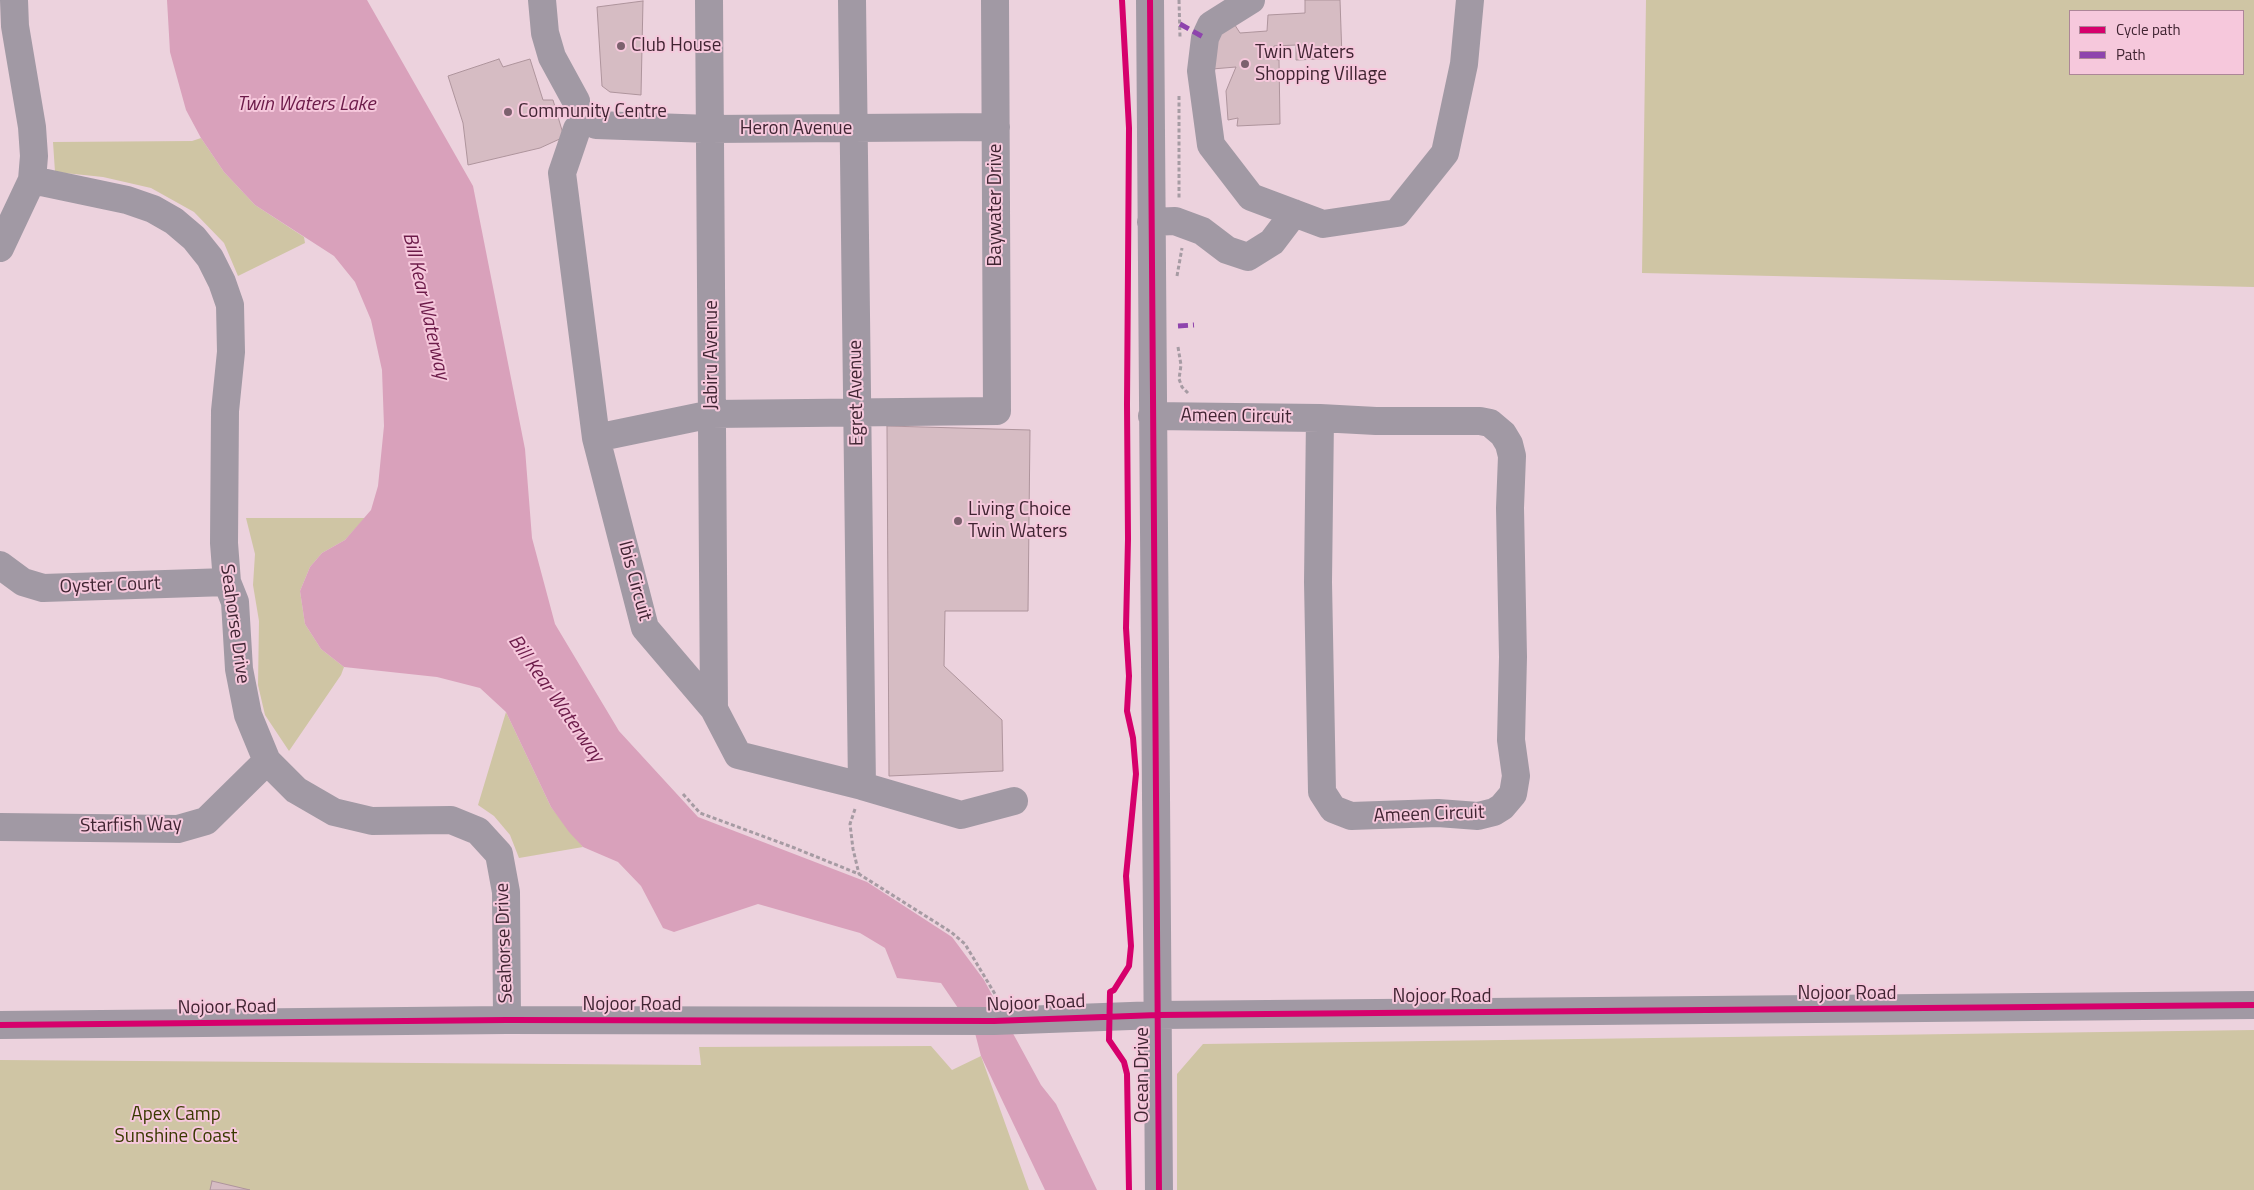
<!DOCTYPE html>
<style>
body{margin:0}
#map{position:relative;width:2254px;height:1190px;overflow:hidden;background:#ecd2dd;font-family:"Titillium Web",sans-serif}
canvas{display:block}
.legend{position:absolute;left:2069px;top:10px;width:175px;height:65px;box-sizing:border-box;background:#f6c8dc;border:1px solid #ad8698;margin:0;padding:6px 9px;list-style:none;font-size:15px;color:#402432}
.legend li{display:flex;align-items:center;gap:10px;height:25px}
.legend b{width:25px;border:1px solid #ad8698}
</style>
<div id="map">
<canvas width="2254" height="1190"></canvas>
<ul class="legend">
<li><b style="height:6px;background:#d6006c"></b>Cycle path</li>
<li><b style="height:6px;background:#8e44ad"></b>Path</li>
</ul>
</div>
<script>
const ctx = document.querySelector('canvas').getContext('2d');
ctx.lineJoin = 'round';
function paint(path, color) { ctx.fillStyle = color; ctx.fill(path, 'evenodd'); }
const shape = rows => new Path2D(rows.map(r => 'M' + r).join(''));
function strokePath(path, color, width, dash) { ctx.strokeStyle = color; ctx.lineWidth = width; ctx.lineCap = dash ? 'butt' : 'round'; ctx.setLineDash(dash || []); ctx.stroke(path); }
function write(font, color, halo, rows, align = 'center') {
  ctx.font = font + ' "Titillium Web",sans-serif'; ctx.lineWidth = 4; ctx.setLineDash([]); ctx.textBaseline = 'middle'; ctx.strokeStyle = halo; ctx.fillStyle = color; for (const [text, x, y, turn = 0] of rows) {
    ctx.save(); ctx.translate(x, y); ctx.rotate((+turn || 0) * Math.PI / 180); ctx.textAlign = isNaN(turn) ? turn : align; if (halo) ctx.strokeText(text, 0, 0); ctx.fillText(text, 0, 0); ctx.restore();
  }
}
paint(shape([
 [1646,0,2254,0,2254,287,1642,273],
 [2070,11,2243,11,2243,74,2070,74],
 [201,138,224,172,255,205,304,237,305,243,238,276,224,243,194,212,151,188,103,177,55,172,53,142,192,141],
 [246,518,365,518,345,540,322,553,310,567,300,591,305,624,321,649,344,667,341,675,289,751,265,715,258,685,259,621,253,585,255,554],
 [506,712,551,807,583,847,519,858,510,835,494,816,478,805],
 [2254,1030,2254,1190,1177,1190,1177,1074,1203,1044],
 [931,1046,952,1070,981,1056,1029,1190,0,1190,0,1060,701,1065,699,1047]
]), '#cfc5a4');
paint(shape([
 [167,0,367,0,473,186,525,449,532,538,555,624,619,731,698,817,867,882,952,937,984,980,1041,1085,1056,1104,1097,1190,1045,1190,981,1056,975,1033,941,983,897,978,885,948,860,933,758,904,674,932,663,928,641,886,618,862,583,847,569,832,551,807,506,712,480,688,437,677,344,667,321,649,305,624,300,591,310,567,322,553,345,540,371,510,378,486,384,426,382,370,371,320,355,282,334,256,255,205,224,172,201,138,186,110,170,52]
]), '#d9a1bb');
const building = shape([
 [1305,0,1340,0,1342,58,1296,60,1296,45,1274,46,1273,59,1279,60,1280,124,1237,126,1238,118,1228,120,1226,91,1236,67,1212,69,1211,43,1231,19,1240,33,1267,31,1268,15,1305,13,1305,0],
 [643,1,641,95,610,92,602,86,597,7,643,1],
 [499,59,503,67,530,59,543,100,553,100,564,137,540,148,468,165,463,123,448,76,499,59],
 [887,426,1030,430,1028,611,945,611,944,666,1002,720,1003,771,889,776,887,426],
 [212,1181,250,1190,210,1190,212,1181]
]);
paint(building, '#d6bcc3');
strokePath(building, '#ae949c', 1);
strokePath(shape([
 [1179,0,1180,37],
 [1179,96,1179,199],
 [1177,276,1182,248],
 [1178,347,1181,365,1179,379,1182,387,1188,393],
 [683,794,700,813,792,847,859,874,951,932,965,944,995,994],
 [855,809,850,824,853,849,859,874]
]), '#a69ba3', 3, [4, 2.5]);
strokePath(shape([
 [542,0,545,33,552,57,576,101],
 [709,0,714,709],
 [852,0,862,786],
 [1150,0,1159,1190],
 [1251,0,1211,25,1205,38,1201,71,1211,145,1251,197,1323,224,1397,213,1445,153,1464,64,1470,0],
 [596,125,710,129,996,127],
 [577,129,562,173,596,438,645,628,714,709,738,755,862,786,961,815,1014,801],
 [32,180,127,200,153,209,174,221,194,238,210,258,222,282,230,305,231,352,225,411,224,543,227,582,235,602,239,669,248,715,267,761,296,790,334,812,372,821,451,820,478,831,499,854,506,892,507,1020],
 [1151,222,1175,221,1202,231,1227,250,1248,257,1272,242,1294,213],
 [0,248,32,180,34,156,32,127,15,26,14,0],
 [1152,416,1320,418,1376,421,1480,421,1490,423,1503,434,1509,444,1512,456,1510,508,1513,657,1511,740,1516,776,1513,794,1502,807,1494,812,1478,816,1438,813,1351,816,1333,809,1322,792,1318,582,1320,418],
 [596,438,712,414,997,411,995,0],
 [0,565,23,582,43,588,227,582],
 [0,827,178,829,206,821,267,761],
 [0,1025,507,1020,994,1021,1158,1015,2254,1005]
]), '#a199a4', 28);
strokePath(shape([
 [1180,24,1205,38],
 [1178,326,1194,325]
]), '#8e44ad', 5, [10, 5]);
strokePath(shape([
 [1122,0,1129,128,1127,404,1128,539,1126,628,1129,676,1127,711,1133,738,1136,774,1126,876,1131,946,1129,966,1114,990,1110,992,1109,1040,1124,1062,1127,1074,1129,1190],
 [1150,0,1159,1190],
 [0,1025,507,1020,994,1021,1158,1015,2254,1005]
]), '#d6006c', 6);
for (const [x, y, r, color] of [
 [621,46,5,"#7c616e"],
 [1245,64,5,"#7c616e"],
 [508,112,5,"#7c616e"],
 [958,521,5,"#7c616e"]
]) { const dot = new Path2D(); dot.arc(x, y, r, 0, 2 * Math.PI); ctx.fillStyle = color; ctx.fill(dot); strokePath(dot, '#f6c8dc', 2); }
write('19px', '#402432', '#f6c8dc', [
 ["Club House",631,46],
 ["Twin Waters",1255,53],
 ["Shopping Village",1255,75],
 ["Community Centre",518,112],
 ["Living Choice",968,510],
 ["Twin Waters",968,532]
], 'left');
write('19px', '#402432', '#f6c8dc', [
 ["Heron Avenue",796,129],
 ["Baywater Drive",996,205,-90],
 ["Jabiru Avenue",712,355,-90],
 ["Egret Avenue",857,393,-91],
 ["Ameen Circuit",1236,417,1],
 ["Ibis Circuit",634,581,75],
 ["Oyster Court",110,586,-2],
 ["Seahorse Drive",234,624,82],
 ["Ameen Circuit",1429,815,-2],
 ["Starfish Way",131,826,-1],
 ["Seahorse Drive",505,943,-92],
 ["Nojoor Road",1847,994],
 ["Nojoor Road",1442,997],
 ["Nojoor Road",1036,1004,-2],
 ["Nojoor Road",632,1005],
 ["Nojoor Road",227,1008,-1],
 ["Ocean Drive",1143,1075,-90]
]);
write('19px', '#393900', '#f6c8dc', [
 ["Apex Camp",176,1115],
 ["Sunshine Coast",176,1137]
]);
write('italic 20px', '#6c1b49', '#f6c8dc', [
 ["Twin Waters Lake",306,105],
 ["Bill Kear Waterway",425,306,77],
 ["Bill Kear Waterway",555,699,55]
]);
</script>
